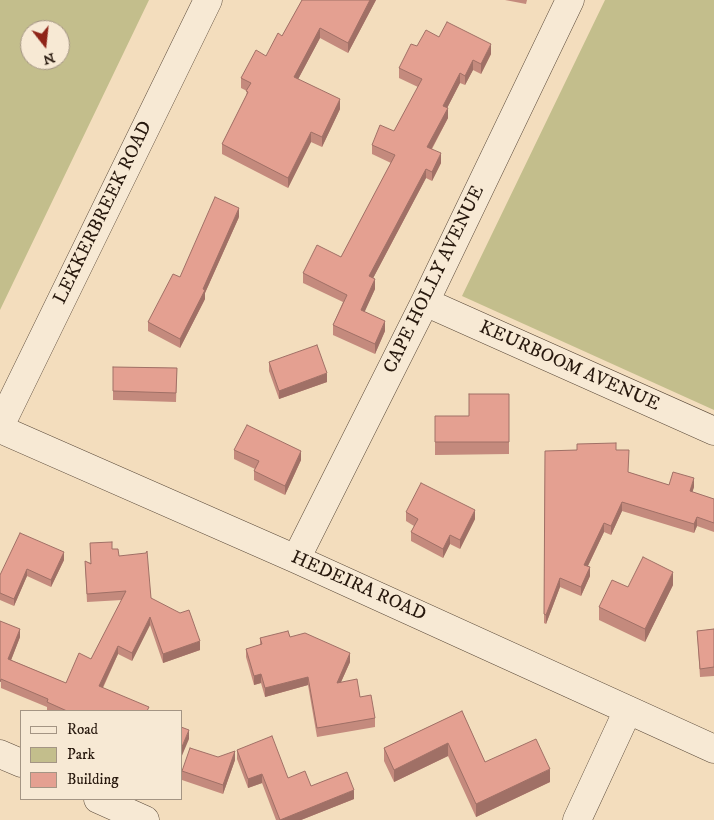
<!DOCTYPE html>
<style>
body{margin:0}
#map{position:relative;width:714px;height:820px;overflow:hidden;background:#f3ddbd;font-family:"IM FELL DW Pica",serif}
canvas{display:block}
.legend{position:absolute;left:20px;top:710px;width:162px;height:90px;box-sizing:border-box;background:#f7e9d4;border:1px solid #a49584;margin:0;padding:6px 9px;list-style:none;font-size:15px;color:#27180d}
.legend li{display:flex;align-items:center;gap:10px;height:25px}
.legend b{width:25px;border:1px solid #a49584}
.north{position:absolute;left:20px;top:20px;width:50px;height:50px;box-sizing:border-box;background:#f7e9d4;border:1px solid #a49584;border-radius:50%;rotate:164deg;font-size:14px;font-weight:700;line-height:20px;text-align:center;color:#27180d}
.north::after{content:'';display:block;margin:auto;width:18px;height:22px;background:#8f2418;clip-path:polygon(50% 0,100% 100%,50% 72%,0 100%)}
</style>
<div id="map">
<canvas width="714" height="820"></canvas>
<ul class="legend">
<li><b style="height:6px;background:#f7e9d4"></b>Road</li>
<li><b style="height:14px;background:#c3be8c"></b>Park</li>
<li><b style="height:14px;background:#e4a091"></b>Building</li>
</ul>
<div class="north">N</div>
</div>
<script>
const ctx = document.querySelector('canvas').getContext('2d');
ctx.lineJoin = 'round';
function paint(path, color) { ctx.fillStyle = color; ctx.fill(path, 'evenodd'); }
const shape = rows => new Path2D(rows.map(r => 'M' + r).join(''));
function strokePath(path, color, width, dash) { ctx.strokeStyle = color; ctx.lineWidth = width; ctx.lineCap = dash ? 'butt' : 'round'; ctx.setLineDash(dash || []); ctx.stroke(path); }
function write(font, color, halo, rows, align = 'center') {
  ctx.font = font + ' "IM FELL DW Pica",serif'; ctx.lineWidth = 4; ctx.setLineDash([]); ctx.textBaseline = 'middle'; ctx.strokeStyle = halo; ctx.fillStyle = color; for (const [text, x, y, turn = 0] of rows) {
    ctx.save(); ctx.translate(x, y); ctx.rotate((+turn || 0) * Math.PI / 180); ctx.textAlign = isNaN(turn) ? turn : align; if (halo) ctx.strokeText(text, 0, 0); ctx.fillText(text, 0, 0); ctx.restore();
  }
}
paint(shape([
 [0,0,149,0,0,310],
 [30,30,60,30,60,60,30,60],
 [605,0,714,0,714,410,462,296]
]), '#c3be8c');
const minor = shape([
 [425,302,714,431],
 [0,426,208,0],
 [0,429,296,559,714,749],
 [296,559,425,302,570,0],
 [0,754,21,763],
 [98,799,145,820],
 [577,820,628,710]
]);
strokePath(minor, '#5a4939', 29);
strokePath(minor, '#f7e9d4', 28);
paint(shape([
 [302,0,376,0,348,53,320,38,298,79,340,109,322,147,311,142,288,188,222,154,222,144,246,96,247,91,241,88,241,78,266,56,282,36],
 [505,0,527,0,526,4],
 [439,37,491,54,481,74,473,70,465,85,460,83,447,108,448,118,432,149,441,163,432,181,426,178,373,278,375,289,364,312,385,331,375,354,333,335,333,325,343,302,303,283,303,273,341,257,391,163,372,154,372,145,394,131,418,87,399,78,399,68,417,46],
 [239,217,205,293,205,299,180,348,148,331,148,322,180,277],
 [269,362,327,382,279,399,269,371],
 [113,367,177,368,176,402,113,400],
 [509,394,509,454,435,455,435,416,469,416],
 [234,450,301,460,285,495,254,480,254,471,255,469,234,459],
 [616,450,628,472,669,485,694,487,692,492,714,499,714,532,697,526,694,533,622,511,611,535,604,532,588,566,590,576,581,596,560,587,546,624,544,623,545,451],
 [406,512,475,519,460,549,450,544,443,558,411,541,411,532,414,526,406,521],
 [90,543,112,549,119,556,151,598,200,650,163,663,150,625,132,661,118,654,103,688,149,711,47,711,47,707,1,688,0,621,20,637,11,660,66,683,91,659,122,600,87,602,85,561,91,563],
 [64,560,51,587,27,576,14,606,0,600,0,575],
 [673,585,645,642,599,620,599,607,628,587],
 [714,629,714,676,700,677,697,631],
 [290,637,350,662,341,682,360,697,375,718,375,727,317,737,308,685,265,697,261,683,254,685,246,657,246,649,260,645,260,638],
 [462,711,485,762,550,782,476,817,448,756,394,782,384,761,384,748],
 [237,750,288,778,311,786,354,799,301,820,276,820,262,783,248,788,237,759],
 [218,757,235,760,223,794,182,780,182,771]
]), '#c48a7d');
paint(shape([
 [370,0,376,0,348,53,348,43],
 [320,28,320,38,294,87,294,77],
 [491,44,491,54,481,74,481,64],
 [473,60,473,70,465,85,465,76],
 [460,73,460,83,443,116,443,106],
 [340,99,340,109,322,147,322,137],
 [448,108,448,118,427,157,427,147],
 [311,132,311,142,288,188,288,178],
 [441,153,441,163,432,181,432,172],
 [426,169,426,178,369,286,369,276],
 [239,208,239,217,205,293,205,299,180,348,180,339],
 [375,279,375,289,361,320,361,310],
 [385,321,385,331,375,354,375,344],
 [327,373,327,382,279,399,279,391],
 [301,451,301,460,285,495,285,486],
 [694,478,694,487,690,500,690,491],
 [622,502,622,511,611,535,611,526],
 [475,510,475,519,460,549,460,540],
 [697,517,697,526,694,533,694,524],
 [604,523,604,532,584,574,584,565],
 [450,535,450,544,443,558,443,549],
 [64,552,64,560,51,587,51,580],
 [590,567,590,576,581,596,581,587],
 [27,569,27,576,14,606,14,599],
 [673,572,673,585,645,642,645,629],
 [560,578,560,587,546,624,546,615],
 [150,617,150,625,132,661,132,653],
 [20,629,20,637,8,668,8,659],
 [200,641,200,650,163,663,163,654],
 [118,646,118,654,99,695,99,686],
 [350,653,350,662,337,691,337,683],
 [261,674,261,683,254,685,254,676],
 [308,677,308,685,265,697,265,688],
 [189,730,189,739,181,758,181,749],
 [448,743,448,756,394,782,394,770],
 [235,751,235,760,223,794,223,785],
 [550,769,550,782,476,817,476,804],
 [262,774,262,783,248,788,248,779],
 [354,790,354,799,301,820,280,820]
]), '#a07066');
const building = shape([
 [302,0,370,0,348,43,320,28,294,77,340,99,322,137,311,132,288,178,222,144,248,92,246,91,251,83,241,78,256,50,266,56,278,33,282,36,302,0],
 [447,22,491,44,481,64,473,60,465,76,460,73,443,106,448,108,427,147,441,153,432,172,426,169,369,276,375,279,361,310,385,321,375,344,333,325,347,295,303,273,317,245,341,257,395,155,372,145,380,125,394,131,422,79,399,68,411,44,417,46,426,30,439,37,447,22],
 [215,197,239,208,203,289,205,290,180,339,148,322,173,274,180,277,215,197],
 [317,345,327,373,279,391,269,362,317,345],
 [113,367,177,368,176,393,113,391,113,367],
 [469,394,509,394,509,442,435,442,435,416,469,416,469,394],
 [247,425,301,451,285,486,254,471,259,461,234,450,247,425],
 [616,443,616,450,629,450,628,472,669,485,673,472,694,478,690,491,714,499,714,523,697,517,694,524,622,502,611,526,604,523,584,565,590,567,581,587,560,578,546,615,544,614,545,451,577,450,577,444,616,443],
 [421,483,475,510,460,540,450,535,443,549,411,532,418,519,406,512,421,483],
 [20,533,64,552,51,580,27,569,14,599,0,593,0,575,20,533],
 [112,542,112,549,118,549,119,556,146,553,147,551,151,598,180,613,189,610,200,641,163,654,150,617,132,653,118,646,99,686,149,707,147,711,67,711,47,702,48,699,1,679,0,682,0,621,20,629,8,659,66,683,79,653,91,659,126,591,87,594,85,561,91,564,90,543,112,542],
 [643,557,673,572,645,629,599,607,612,580,628,587,643,557],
 [714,629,714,667,700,669,697,631,714,629],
 [288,631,290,637,305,633,350,653,337,683,357,679,360,697,371,695,375,718,317,728,308,677,265,688,261,674,254,676,246,649,262,644,260,638,288,631],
 [462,711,485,762,536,739,550,769,476,804,448,743,394,770,384,748,462,711],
 [181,727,189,730,181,749,181,727],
 [272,736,288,778,305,771,311,786,347,772,354,790,280,820,262,774,248,779,237,750,272,736],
 [190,748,218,757,235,751,223,785,182,771,190,748]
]);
paint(building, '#e4a091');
strokePath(building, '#a07066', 1);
write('19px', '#27180d', '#f7e9d4', [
 ["LEKKERBREEK ROAD",104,213,-64],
 ["CAPE HOLLY AVENUE",435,280,-64],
 ["KEURBOOM AVENUE",569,367,24],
 ["HEDEIRA ROAD",358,587,24]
]);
</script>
